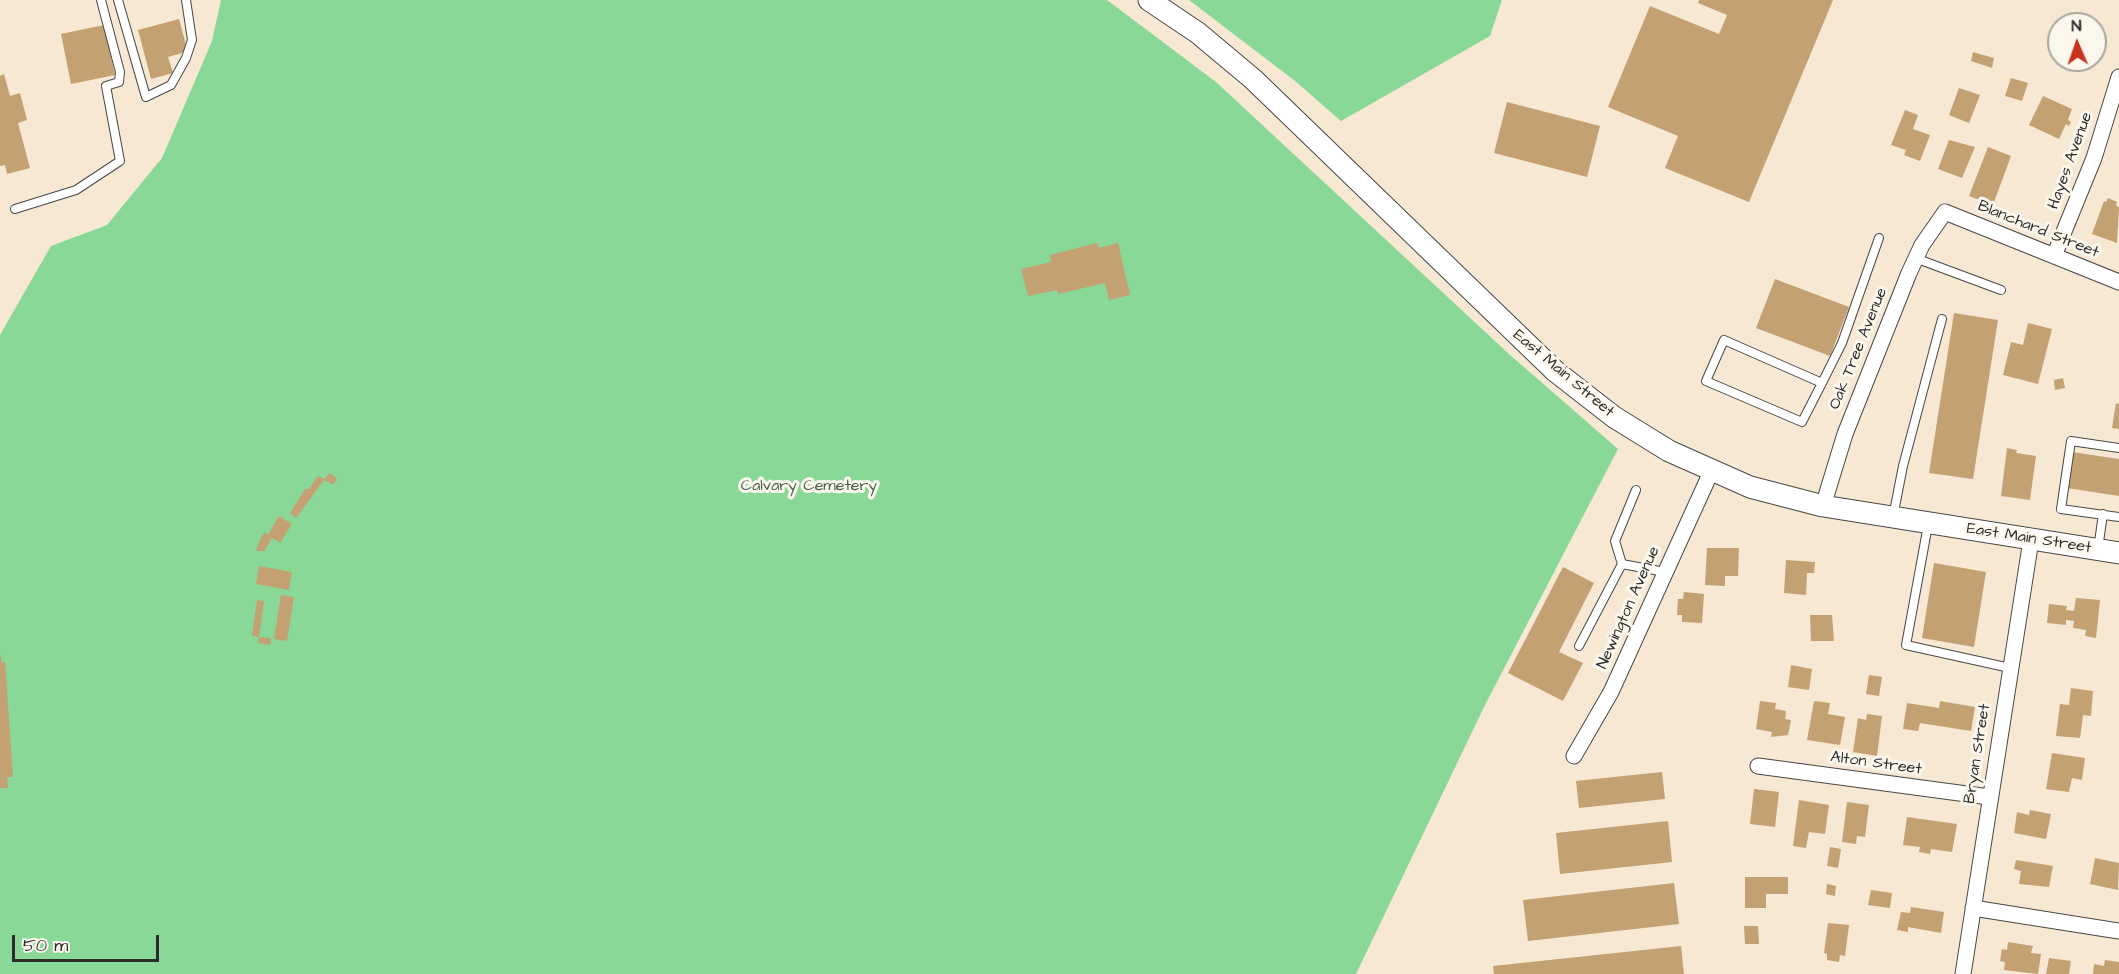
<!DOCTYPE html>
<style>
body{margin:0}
#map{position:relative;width:2119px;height:974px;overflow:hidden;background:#f6e8d2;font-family:"Architects Daughter",sans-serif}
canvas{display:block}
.north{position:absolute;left:2047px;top:12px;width:60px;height:60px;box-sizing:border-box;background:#fbf7ec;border:2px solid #a8a59f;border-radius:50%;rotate:358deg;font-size:16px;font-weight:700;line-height:24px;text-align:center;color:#2b2b2b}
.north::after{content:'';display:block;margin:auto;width:21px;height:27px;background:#c8321e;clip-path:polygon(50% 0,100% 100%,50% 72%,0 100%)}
.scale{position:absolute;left:12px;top:935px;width:147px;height:27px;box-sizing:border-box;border:3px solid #2b2b2b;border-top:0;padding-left:8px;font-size:18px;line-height:21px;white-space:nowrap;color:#2b2b2b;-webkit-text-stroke:4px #fbf7ec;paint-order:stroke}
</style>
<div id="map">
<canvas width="2119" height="974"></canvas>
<div class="north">N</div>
<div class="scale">50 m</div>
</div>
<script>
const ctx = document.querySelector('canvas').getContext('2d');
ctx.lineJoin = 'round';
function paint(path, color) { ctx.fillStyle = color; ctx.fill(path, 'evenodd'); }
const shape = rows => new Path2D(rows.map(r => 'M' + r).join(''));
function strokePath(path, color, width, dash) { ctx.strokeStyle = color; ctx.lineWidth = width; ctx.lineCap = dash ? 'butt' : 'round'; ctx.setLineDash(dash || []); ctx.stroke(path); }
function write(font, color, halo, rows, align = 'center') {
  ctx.font = font + ' "Architects Daughter",sans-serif'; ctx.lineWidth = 6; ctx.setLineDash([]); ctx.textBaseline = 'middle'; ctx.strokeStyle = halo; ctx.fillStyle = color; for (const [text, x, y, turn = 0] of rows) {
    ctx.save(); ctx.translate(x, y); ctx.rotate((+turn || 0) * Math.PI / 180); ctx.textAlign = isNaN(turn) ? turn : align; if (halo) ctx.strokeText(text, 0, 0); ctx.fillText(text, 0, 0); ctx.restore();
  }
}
paint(shape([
 [221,0,1107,0,1216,82,1509,354,1618,449,1484,707,1356,974,0,974,0,335,51,246,107,225,162,158,212,41],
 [1189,0,1502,0,1490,36,1341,121,1295,81]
]), '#8ad897');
paint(shape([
 [1699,0,1833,0,1749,202,1665,168,1678,136,1608,107,1650,6,1719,34,1727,15,1698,3],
 [179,19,186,45,182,53,168,57,173,73,151,79,138,30],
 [104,25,115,75,71,84,61,34],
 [1973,52,1994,58,1992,68,1971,61],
 [2063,60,2088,60,2086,70,2062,64],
 [4,74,10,96,20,93,27,120,18,123,30,168,7,174,5,165,0,166,0,76],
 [2011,78,2028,83,2022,101,2005,96],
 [1959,88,1980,95,1969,123,1949,115],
 [2043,96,2072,109,2068,120,2071,122,2069,126,2066,124,2059,139,2029,125],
 [1507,102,1600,126,1587,177,1494,153],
 [1905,110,1918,115,1913,129,1930,135,1920,161,1904,155,1906,150,1891,145],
 [1949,140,1975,147,1962,178,1938,169],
 [1988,147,2011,156,1993,205,1969,196],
 [2108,198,2117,202,2116,206,2119,207,2117,243,2092,234,2104,201,2106,202],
 [1097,243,1099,248,1118,243,1130,295,1109,300,1105,283,1058,294,1057,290,1028,296,1021,269,1051,262,1050,255],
 [1775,279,1849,307,1830,356,1756,328],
 [1954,313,1998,320,1973,479,1929,473],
 [2028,323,2052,329,2038,384,2003,375,2011,342,2023,345],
 [2063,378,2065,388,2055,390,2054,380],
 [2116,403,2119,404,2119,429,2112,428],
 [2007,448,2017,450,2016,453,2036,456,2030,500,2001,496],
 [2072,452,2119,459,2119,496,2067,488],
 [330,473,337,479,333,485,324,480,296,518,290,513,305,489,309,489,318,476,324,479],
 [279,516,292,524,280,543,272,538,264,551,256,551,260,539,265,532,268,535],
 [1707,548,1739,548,1738,576,1725,576,1725,586,1705,585],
 [1786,560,1815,562,1814,573,1807,573,1806,595,1784,593],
 [1934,563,1986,572,1974,647,1922,638],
 [259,566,292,572,289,590,256,584],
 [1563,567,1594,583,1559,652,1583,663,1563,701,1508,673],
 [1684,592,1704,594,1702,623,1682,622,1682,615,1677,615,1678,599,1683,599],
 [281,595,294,597,287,641,274,639],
 [2076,598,2100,600,2096,638,2085,636,2086,630,2073,628,2074,621,2066,620,2066,625,2047,623,2049,604,2067,606,2066,610,2074,611],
 [257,600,264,601,259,637,271,638,270,645,258,643,259,637,252,636],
 [1810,615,1832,615,1834,641,1811,641],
 [0,653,2,662,5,662,13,777,7,777,8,788,0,788],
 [1791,665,1812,669,1809,690,1788,687],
 [1869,675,1882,677,1879,696,1866,694],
 [2071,688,2093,691,2091,716,2083,715,2080,738,2056,736,2060,704,2069,705],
 [1760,701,1776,703,1775,709,1786,711,1785,719,1791,720,1788,735,1771,737,1772,732,1756,729],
 [1814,701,1830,703,1828,714,1845,717,1840,745,1807,740],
 [1940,701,1975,707,1971,731,1920,723,1918,731,1903,729,1907,703,1939,708],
 [1867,714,1882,716,1877,756,1853,752,1858,718,1866,720],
 [2052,753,2085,758,2082,780,2072,778,2069,792,2046,789],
 [1662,772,1665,799,1579,808,1576,781],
 [1754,789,1779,792,1775,827,1750,824],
 [1799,800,1829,805,1825,834,1809,832,1806,848,1793,846],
 [1847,802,1869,805,1865,837,1857,836,1856,844,1842,842],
 [2030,810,2051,814,2046,839,2014,833,2017,812,2029,815],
 [1907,817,1957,824,1952,852,1931,849,1930,854,1919,852,1920,847,1903,845],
 [1668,821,1672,862,1560,874,1556,833],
 [1830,847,1841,849,1838,868,1827,866],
 [2095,858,2119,863,2118,890,2090,884],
 [2016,860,2053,866,2049,887,2019,884,2021,871,2014,869],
 [1745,877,1788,877,1788,894,1766,894,1766,908,1745,908],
 [1674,883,1679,924,1528,941,1523,900],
 [1827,884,1836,886,1835,896,1826,894],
 [1871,890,1892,893,1890,908,1868,905],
 [1911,907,1944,912,1941,933,1908,927,1908,932,1897,930,1901,912,1910,913],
 [1828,923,1849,925,1845,956,1840,955,1839,962,1827,960,1827,954,1824,953],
 [1744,926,1758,926,1759,944,1745,944],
 [2008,942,2033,946,2031,953,2041,954,2038,974,2004,970,2005,962,2000,961,2002,949,2007,950],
 [1681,946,1684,974,1494,974,1493,966],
 [2049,958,2071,961,2069,974,2046,974],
 [2105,960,2119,962,2119,974,2093,974,2094,964,2104,966]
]), '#c3a173');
const lane = shape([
 [118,0,146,97,171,85,186,58,192,40,186,0],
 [15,209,76,190,120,161,106,86,119,82,120,72,101,0],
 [1915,258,2001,290],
 [1822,383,1724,340,1706,381,1802,422,1822,383,1842,343,1879,238],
 [2119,448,2071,441,2061,509,2119,517],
 [1893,517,1903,466,1942,319],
 [1928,525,1906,645,2010,668],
 [2098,549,2103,514],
 [1622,564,1665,572],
 [1579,646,1622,564,1615,541,1636,490]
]);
const street = shape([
 [2054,256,2094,158,2119,77],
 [1823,506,1845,434,1909,273,1922,245,1945,212,2119,282],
 [1574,756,1611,692,1711,472],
 [1758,766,1989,797],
 [1973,908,2119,931],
 [1963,974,2031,540]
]);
const secondary = shape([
 [1149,0,1198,33,1253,79,1555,371,1614,417,1669,451,1750,487,1823,506,2119,553]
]);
strokePath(lane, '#494744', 10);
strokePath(street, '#494744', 17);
strokePath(secondary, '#494744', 23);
strokePath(lane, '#fff', 8);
strokePath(street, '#fff', 15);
strokePath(secondary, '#fff', 21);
write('16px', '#2b2b2b', '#fbf7ec', [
 ["Hayes Avenue",2071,161,-70],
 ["Blanchard Street",2038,230,22],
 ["Oak Tree Avenue",1859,349,-68],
 ["East Main Street",1563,374,40],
 ["East Main Street",2029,539,9],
 ["Newington Avenue",1629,608,-66],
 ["Bryan Street",1978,754,-81],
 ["Alton Street",1876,764,8]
]);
write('16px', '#485f4b', '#fbf7ec', [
 ["Calvary Cemetery",809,487]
]);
</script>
